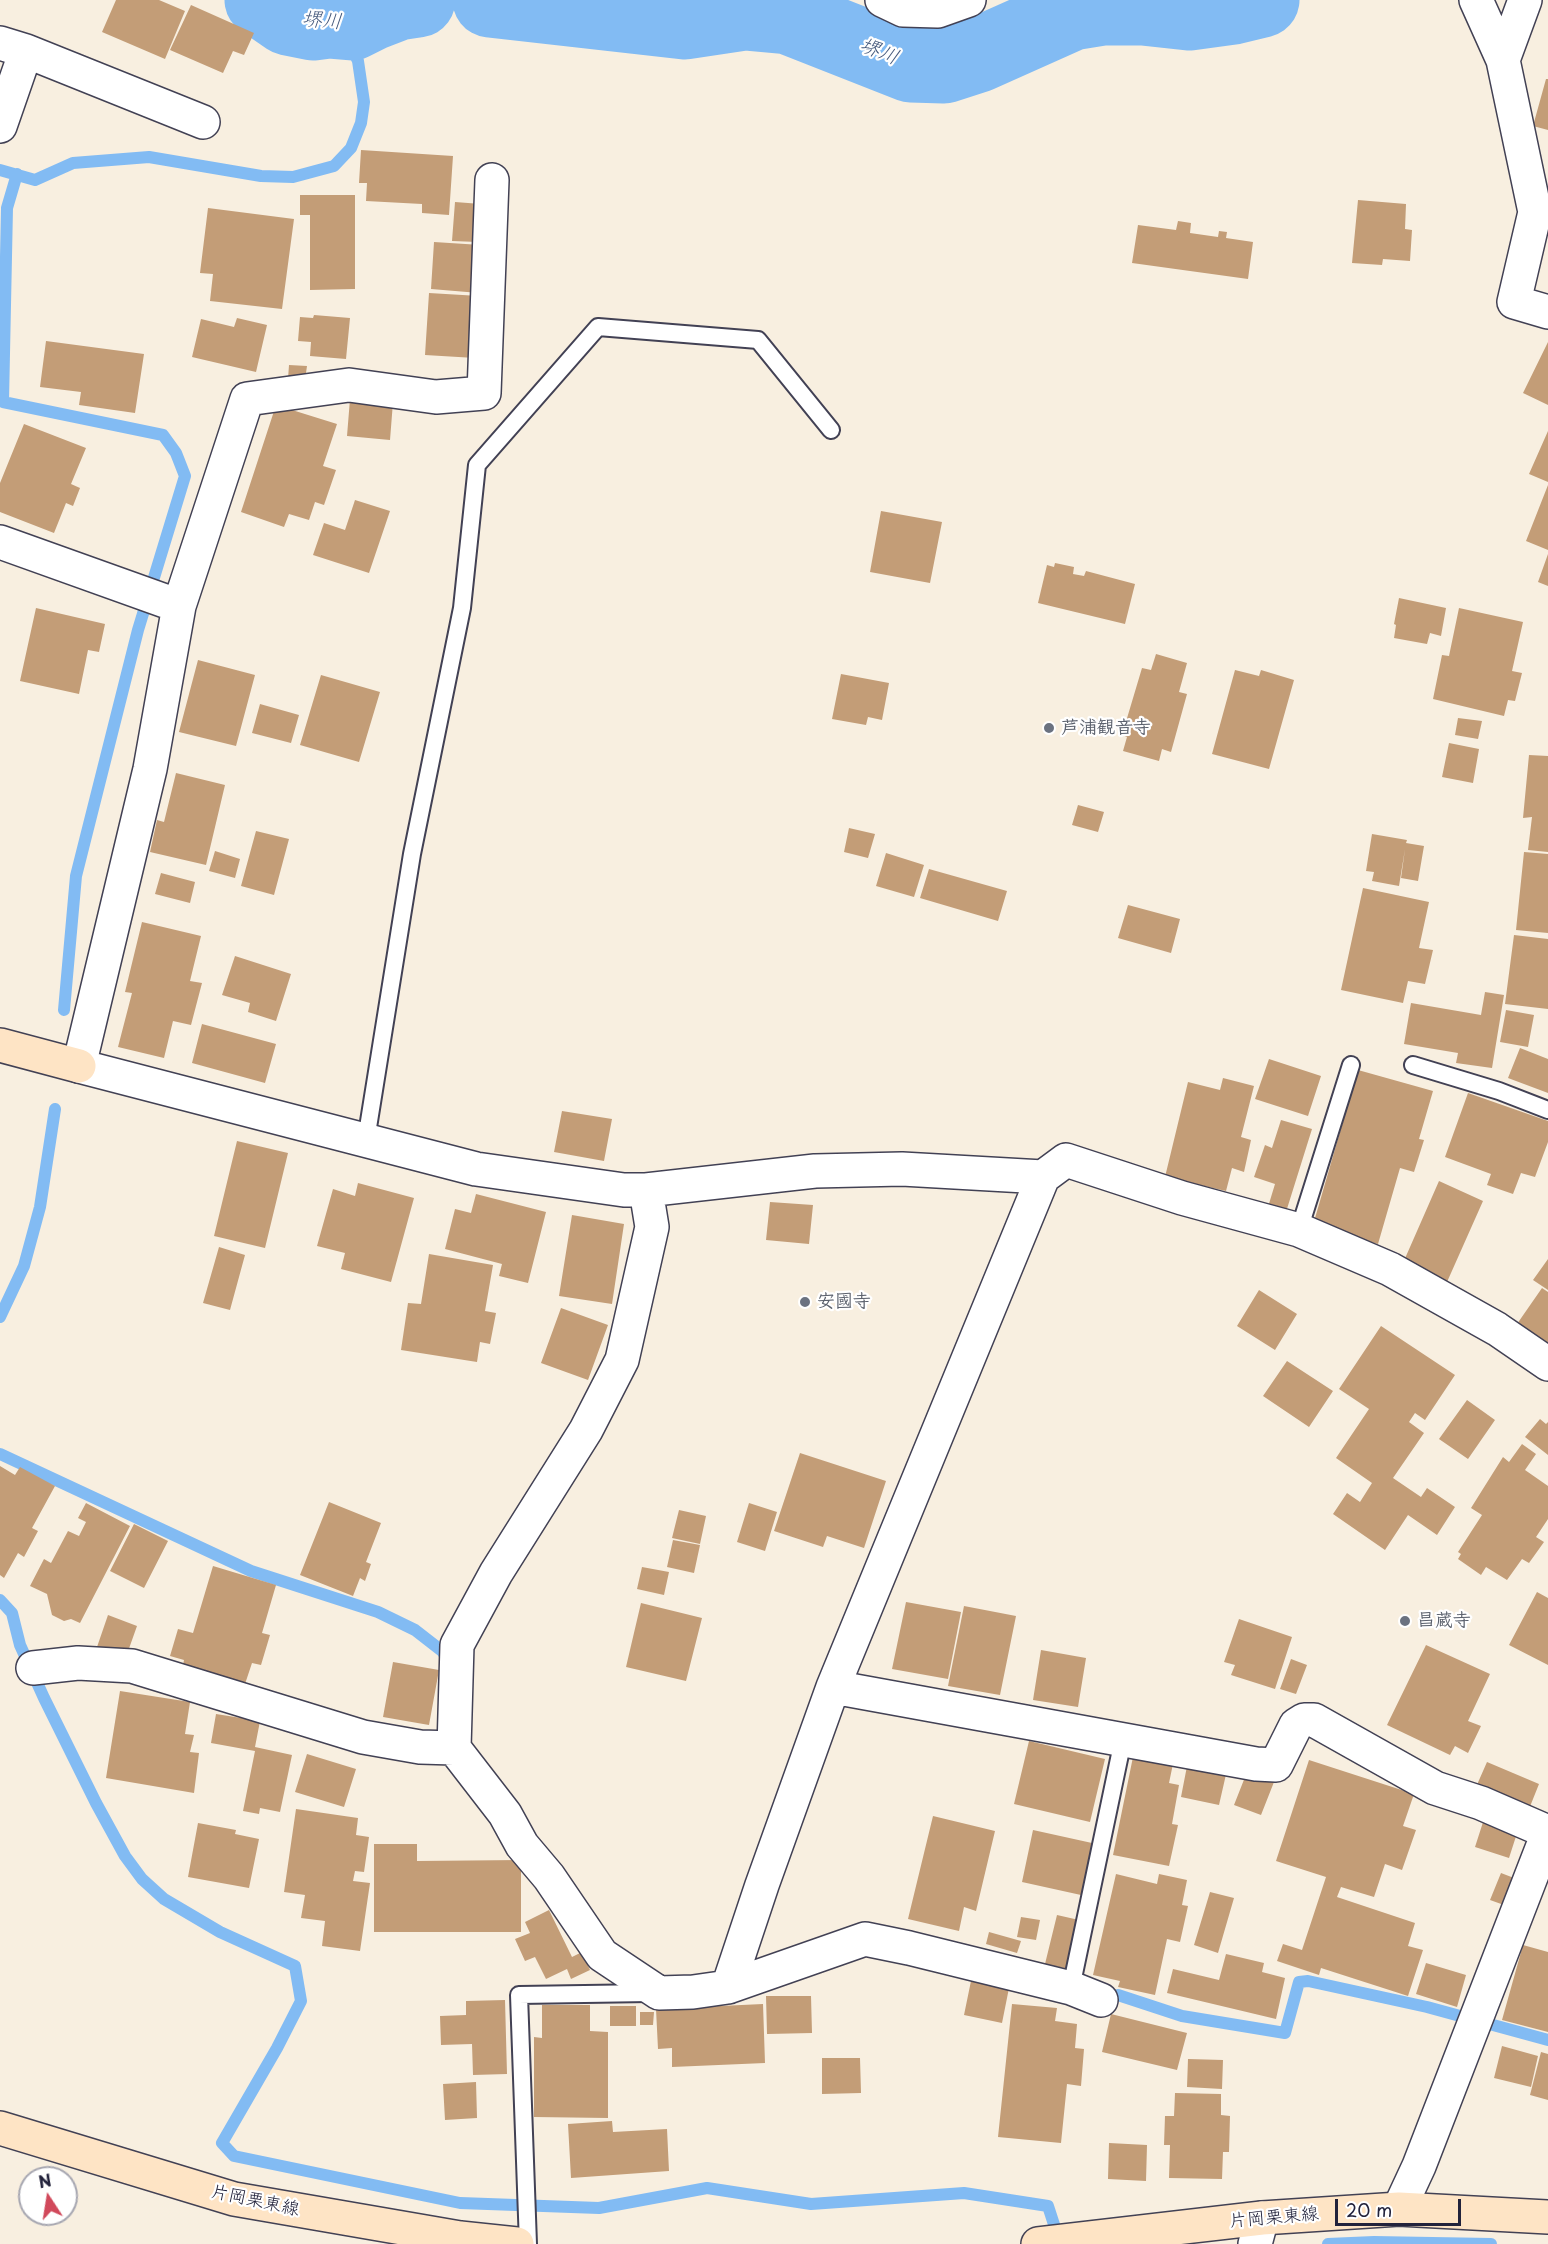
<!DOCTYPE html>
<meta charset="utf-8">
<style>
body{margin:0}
#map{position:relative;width:1548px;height:2244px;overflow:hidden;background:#f8efe0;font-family:"Playpen Sans",sans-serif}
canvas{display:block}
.north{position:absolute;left:18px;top:2166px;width:60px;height:60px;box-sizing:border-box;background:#fff;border:2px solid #a7a7b1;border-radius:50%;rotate:348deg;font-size:16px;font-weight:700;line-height:24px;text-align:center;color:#22223b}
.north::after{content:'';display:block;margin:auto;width:21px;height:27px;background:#d1495b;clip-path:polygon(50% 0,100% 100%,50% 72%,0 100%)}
.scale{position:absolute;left:1335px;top:2199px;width:126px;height:27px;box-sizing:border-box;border:3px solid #22223b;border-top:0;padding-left:8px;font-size:18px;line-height:21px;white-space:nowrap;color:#22223b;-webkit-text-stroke:4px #fff;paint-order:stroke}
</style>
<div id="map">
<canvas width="1548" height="2244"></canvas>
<div class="north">N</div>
<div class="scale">20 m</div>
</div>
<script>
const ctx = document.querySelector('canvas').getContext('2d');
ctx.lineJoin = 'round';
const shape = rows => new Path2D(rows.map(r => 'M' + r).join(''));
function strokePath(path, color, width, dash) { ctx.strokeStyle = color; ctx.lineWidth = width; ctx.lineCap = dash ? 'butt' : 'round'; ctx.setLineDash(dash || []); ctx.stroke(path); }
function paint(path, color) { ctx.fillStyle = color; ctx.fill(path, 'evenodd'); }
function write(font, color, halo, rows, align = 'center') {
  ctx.font = font + ' "Playpen Sans","Klee One",sans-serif'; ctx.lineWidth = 4.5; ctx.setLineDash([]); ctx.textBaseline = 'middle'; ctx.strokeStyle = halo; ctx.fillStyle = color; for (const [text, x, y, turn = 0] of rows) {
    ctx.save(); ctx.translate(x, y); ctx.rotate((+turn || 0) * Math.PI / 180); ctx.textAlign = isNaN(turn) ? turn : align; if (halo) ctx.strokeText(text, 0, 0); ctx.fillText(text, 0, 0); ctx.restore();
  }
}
strokePath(shape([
 [0,170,35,180,73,163,149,157,261,176,293,177,334,166,351,148,361,123,364,102,358,61,341,23],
 [17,174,7,208,3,402,163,435,176,453,185,476,138,630,76,876,64,1010],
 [0,1317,24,1266,40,1207,55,1109],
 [0,1454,251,1571,378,1612,415,1630,442,1651,450,1662],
 [0,1600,12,1613,20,1645,44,1698,96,1803,125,1856,142,1879,164,1899,220,1932,295,1966,301,2001,277,2048,222,2143,234,2156,460,2203,599,2208,707,2188,811,2204,964,2193,1048,2206,1059,2240],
 [1118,1995,1182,2016,1285,2033,1299,1982,1308,1981,1427,2007,1548,2040],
 [1328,2244,1374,2242,1491,2244]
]), '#82bbf3', 12);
strokePath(shape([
 [262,0,288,18,313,23,328,21,352,23,372,13,398,3,418,0],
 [490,0,685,22,745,13,789,17,911,65,944,66,978,55,1072,13,1103,8,1143,8,1189,13,1233,7,1262,0]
]), '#82bbf3', 75);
paint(shape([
 [116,0,159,0,185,11,165,59,102,32],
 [191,5,254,33,244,55,233,51,223,73,170,50],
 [1546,79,1548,79,1548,130,1533,126],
 [361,150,453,156,449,215,422,213,422,204,366,201,367,183,359,183],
 [300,195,355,195,355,289,310,290,310,215,300,215],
 [1358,200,1406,204,1405,229,1412,230,1410,261,1383,259,1382,265,1352,263],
 [455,202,481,204,478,242,452,241],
 [208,208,294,219,282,309,210,301,213,274,200,273],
 [1178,221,1191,223,1190,233,1218,237,1219,231,1227,232,1226,238,1253,242,1248,279,1132,263,1138,225,1176,230],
 [434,242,481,245,479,293,431,289],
 [429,293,479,296,475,358,425,355],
 [314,315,350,318,346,359,310,356,311,342,298,341,300,317,313,318],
 [237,318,267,325,256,372,192,357,201,319,234,327],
 [46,341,144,354,135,413,79,405,81,392,40,387],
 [1548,342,1548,405,1523,393],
 [289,365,307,366,305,380,288,379],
 [350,399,393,402,390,440,347,436],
 [276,405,337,424,323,466,336,470,324,505,315,502,309,520,289,514,284,527,241,512],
 [24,424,86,448,71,484,80,488,73,506,66,503,54,533,0,512,0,483],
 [1548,431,1548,482,1529,474],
 [1548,485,1548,550,1526,541],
 [355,500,390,511,369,573,313,555,324,523,345,530],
 [881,511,942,522,930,583,870,572],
 [1548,554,1548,586,1538,582],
 [1055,563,1074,567,1073,574,1084,576,1086,571,1135,584,1125,624,1038,603,1047,565,1054,567],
 [1399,598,1446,608,1441,636,1430,633,1427,644,1394,638,1396,625,1394,624],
 [36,608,105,624,99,652,88,650,79,694,20,681],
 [1459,608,1523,622,1512,671,1522,673,1515,701,1508,700,1504,716,1433,699,1442,655,1449,656],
 [1156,654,1187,663,1179,692,1187,694,1171,752,1162,749,1159,761,1123,751,1127,737,1122,735,1142,668,1151,670],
 [198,660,255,675,236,746,179,732],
 [1235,670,1259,676,1261,670,1294,680,1269,769,1212,754],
 [841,674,889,683,882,720,868,717,866,725,832,719],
 [321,675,380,692,359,762,300,745],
 [260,704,299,715,291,743,252,733],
 [1458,718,1482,721,1478,739,1455,735],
 [1449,743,1479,749,1473,783,1442,777],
 [1529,755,1548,756,1548,852,1528,850,1532,817,1523,818],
 [176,773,225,785,206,865,150,852,157,820,164,822],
 [1078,805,1104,812,1098,832,1072,825],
 [849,828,875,834,868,858,844,852],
 [256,831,289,839,274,895,241,886],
 [1372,834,1407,840,1406,843,1424,846,1418,881,1401,878,1405,849,1399,886,1372,881,1374,872,1366,871],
 [215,851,240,859,235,878,209,871],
 [1524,852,1548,854,1548,933,1516,930],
 [886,853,924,865,914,897,876,886],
 [929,869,1007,891,998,921,920,898],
 [161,873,195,882,190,903,155,894],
 [1363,888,1429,902,1419,948,1433,950,1425,984,1408,981,1403,1003,1341,990],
 [1128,905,1180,919,1171,953,1118,938],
 [142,922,201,936,190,981,202,983,191,1025,173,1021,164,1058,118,1047,132,993,125,992],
 [1514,935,1548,939,1548,1009,1505,1004],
 [235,956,291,974,276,1021,248,1012,250,1003,222,995],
 [1485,992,1504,995,1492,1068,1456,1063,1458,1053,1404,1044,1411,1003,1481,1015],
 [1506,1010,1534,1015,1528,1047,1500,1042],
 [202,1024,276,1044,265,1083,192,1063],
 [1520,1048,1548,1059,1548,1093,1508,1078],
 [1269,1059,1321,1076,1308,1116,1255,1099],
 [1358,1070,1433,1091,1419,1139,1424,1140,1414,1172,1400,1168,1378,1244,1313,1225],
 [1223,1078,1254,1086,1241,1137,1251,1140,1244,1172,1232,1168,1226,1191,1165,1177,1188,1082,1220,1090],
 [1468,1093,1548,1121,1548,1142,1535,1177,1521,1173,1513,1194,1487,1185,1491,1174,1445,1157],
 [562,1111,612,1119,604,1161,554,1152],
 [1281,1120,1312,1129,1286,1212,1268,1207,1275,1184,1254,1177,1265,1145,1272,1148],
 [237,1141,288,1153,265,1248,214,1236],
 [1439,1181,1483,1201,1447,1282,1403,1263],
 [358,1183,414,1198,391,1282,341,1269,345,1253,317,1246,333,1189,355,1196],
 [476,1194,546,1212,528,1283,499,1276,502,1264,445,1249,455,1209,471,1213],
 [770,1202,813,1205,809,1244,766,1240],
 [572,1215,624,1224,612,1304,559,1296],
 [219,1247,245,1255,230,1310,203,1303],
 [429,1254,493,1265,485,1311,496,1313,490,1344,480,1342,477,1362,401,1350,408,1303,421,1304],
 [1548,1259,1548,1290,1533,1280],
 [1542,1288,1548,1292,1548,1346,1517,1324],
 [1259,1290,1297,1314,1275,1350,1237,1326],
 [561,1308,608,1325,588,1380,541,1363],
 [1381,1326,1455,1375,1425,1420,1415,1413,1409,1422,1424,1433,1393,1478,1421,1497,1427,1488,1455,1507,1437,1535,1408,1515,1385,1550,1333,1514,1347,1493,1360,1502,1372,1483,1336,1458,1369,1409,1339,1389],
 [1287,1361,1333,1391,1309,1427,1263,1396],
 [1467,1400,1495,1420,1468,1459,1439,1439],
 [1540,1419,1546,1424,1548,1422,1548,1455,1525,1437],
 [1522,1444,1536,1454,1525,1470,1548,1486,1548,1519,1536,1537,1544,1542,1529,1563,1522,1559,1507,1580,1486,1567,1481,1575,1458,1559,1461,1554,1458,1552,1482,1515,1471,1508,1503,1457,1509,1462],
 [800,1453,886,1481,864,1548,827,1536,823,1547,774,1531],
 [0,1466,15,1475,20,1467,55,1486,32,1528,38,1531,24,1557,18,1553,4,1578,0,1575],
 [329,1502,381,1523,366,1562,371,1564,365,1581,360,1578,353,1596,300,1575],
 [86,1503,130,1526,80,1623,71,1619,64,1621,52,1615,47,1594,30,1586,44,1559,51,1563,68,1531,79,1536,86,1522,78,1518],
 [749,1503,777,1512,765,1551,737,1542],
 [679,1510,706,1516,700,1544,672,1538],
 [134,1524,168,1541,144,1588,110,1571],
 [673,1540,700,1545,694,1573,667,1567],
 [213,1566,276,1585,262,1633,270,1635,261,1665,252,1663,245,1684,183,1665,184,1660,170,1656,178,1629,193,1633],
 [642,1567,669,1572,664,1595,637,1589],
 [1537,1592,1548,1598,1548,1665,1509,1645],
 [906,1602,961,1612,948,1679,892,1669],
 [641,1603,702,1618,686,1681,626,1667],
 [964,1606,1016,1616,1000,1695,948,1686],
 [108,1615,137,1626,126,1657,97,1647],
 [1239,1619,1292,1637,1275,1689,1231,1675,1235,1665,1224,1662],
 [1426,1645,1490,1674,1468,1721,1481,1726,1468,1753,1455,1746,1450,1755,1387,1725],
 [1041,1650,1086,1658,1078,1707,1033,1700],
 [1291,1659,1307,1665,1296,1694,1280,1689],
 [393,1662,439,1670,429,1725,383,1717],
 [120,1691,190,1702,185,1734,194,1735,190,1752,199,1753,194,1793,106,1778],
 [216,1714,260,1721,255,1747,292,1755,280,1812,260,1808,259,1814,243,1811,255,1751,211,1743],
 [1029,1741,1105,1759,1090,1822,1014,1804],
 [1134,1752,1174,1759,1169,1783,1179,1785,1172,1824,1178,1825,1169,1866,1113,1855],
 [307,1754,356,1769,344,1807,295,1792],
 [1309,1760,1414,1794,1403,1826,1416,1830,1402,1870,1385,1864,1374,1897,1341,1887,1337,1897,1415,1923,1408,1946,1423,1950,1408,1996,1321,1968,1319,1975,1277,1961,1283,1944,1302,1950,1326,1877,1276,1861],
 [1188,1761,1227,1770,1219,1805,1181,1797],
 [1487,1762,1539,1784,1529,1809,1476,1787],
 [1247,1772,1274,1782,1261,1815,1234,1805],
 [296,1809,358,1818,356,1835,369,1837,364,1872,355,1871,353,1881,370,1883,360,1951,322,1946,325,1921,301,1918,305,1895,284,1892],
 [933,1816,995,1831,976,1911,964,1907,959,1931,908,1919],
 [1485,1816,1519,1827,1509,1858,1475,1847],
 [198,1823,236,1830,235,1834,259,1839,249,1888,188,1877],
 [1033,1830,1092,1843,1081,1895,1022,1882],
 [374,1844,417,1844,417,1861,521,1860,521,1932,374,1932],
 [1501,1873,1514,1878,1504,1905,1490,1900],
 [1116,1874,1157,1884,1159,1874,1187,1880,1182,1905,1188,1906,1180,1942,1167,1939,1155,1995,1118,1987,1120,1981,1093,1975],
 [1210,1892,1234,1898,1218,1953,1194,1945],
 [549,1910,572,1957,582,1952,590,1970,571,1979,567,1969,546,1979,535,1957,525,1961,515,1939,530,1933,525,1922],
 [1057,1915,1079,1920,1069,1969,1045,1964],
 [1021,1917,1040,1920,1036,1940,1017,1937],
 [989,1932,1021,1941,1017,1953,986,1944],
 [1523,1945,1548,1952,1548,2032,1502,2020],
 [1226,1954,1264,1963,1262,1972,1285,1978,1276,2019,1167,1993,1173,1969,1219,1980],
 [1426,1963,1466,1975,1457,2007,1416,1994],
 [971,1981,1009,1988,1002,2023,964,2015],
 [766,1996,811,1996,812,2033,767,2034],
 [505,2000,507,2074,473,2075,472,2044,441,2045,440,2016,466,2015,466,2001],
 [763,2004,765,2063,672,2067,672,2048,658,2049,656,2009],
 [1012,2004,1057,2008,1055,2021,1077,2024,1075,2048,1084,2049,1081,2086,1067,2084,1061,2143,998,2137],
 [542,2005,590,2005,590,2031,608,2032,608,2118,534,2117,534,2037,542,2038],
 [610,2006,636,2006,636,2026,610,2026],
 [640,2012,654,2012,653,2025,640,2025],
 [1111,2014,1187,2033,1177,2070,1102,2052],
 [1502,2046,1538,2056,1531,2087,1494,2078],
 [1541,2052,1548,2054,1548,2100,1530,2095],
 [822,2058,860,2058,861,2093,822,2094],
 [1188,2059,1223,2060,1222,2089,1187,2087],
 [476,2082,477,2118,445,2120,443,2084],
 [1175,2093,1221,2094,1221,2115,1230,2116,1229,2152,1223,2152,1222,2179,1169,2178,1170,2145,1164,2145,1165,2116,1174,2116],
 [612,2121,613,2132,667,2129,669,2171,571,2178,568,2124],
 [1109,2143,1147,2145,1146,2181,1108,2179]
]), '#c39d77');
const lane = shape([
 [1413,1065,1499,1091,1548,1110],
 [366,1140,412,854,462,608,477,465,598,327,758,340,831,430],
 [1299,1230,1351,1065],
 [1071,1988,1123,1740],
 [528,2244,519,1995,650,1993]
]);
const street = shape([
 [882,0,903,10,938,11,969,0],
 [1476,0,1503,60,1535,212,1514,302,1548,312],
 [0,43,26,51,203,122],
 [1503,60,1525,0],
 [0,126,26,51],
 [492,180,484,393,436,397,349,385,247,399,179,606,150,769,79,1066,476,1169,624,1190,646,1190,815,1171,902,1169,1043,1177],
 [0,542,179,606],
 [646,1190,652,1227,622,1360,586,1430,496,1573,457,1645,454,1748,505,1814,522,1845,549,1877,602,1955,659,1993,693,1992,728,1987,762,1885,833,1687,1043,1177,1066,1160,1182,1198,1299,1230,1390,1269,1497,1329,1548,1364],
 [33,1668,78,1663,132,1666,363,1737,420,1747,454,1748],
 [833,1687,1256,1764,1276,1765,1296,1725,1304,1720,1314,1720,1435,1788,1481,1803,1548,1832],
 [728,1987,865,1939,909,1948,1071,1988,1101,2000],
 [1399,2209,1419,2166,1548,1833],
 [1255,2244,1262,2218]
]);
const secondary = shape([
 [0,1045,79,1066],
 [0,2128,234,2199,460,2238,517,2244],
 [1038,2244,1262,2218,1399,2209,1548,2217]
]);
strokePath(lane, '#424154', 20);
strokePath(street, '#424154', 36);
strokePath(secondary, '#424154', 36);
strokePath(lane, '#fff', 16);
strokePath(street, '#fff', 33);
strokePath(secondary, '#fee4c5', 33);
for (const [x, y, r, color] of [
 [1049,728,6,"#6b7280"],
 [805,1302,6,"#6b7280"],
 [1405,1621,6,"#6b7280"]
]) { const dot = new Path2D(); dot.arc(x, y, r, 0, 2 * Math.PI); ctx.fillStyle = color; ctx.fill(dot); strokePath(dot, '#fff', 2); }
write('bold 18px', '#5b616d', '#fff', [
 ["芦浦観音寺",1061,728],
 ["安國寺",817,1302],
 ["昌蔵寺",1417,1621]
], 'left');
write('18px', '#22223b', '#fff', [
 ["片岡栗東線",255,2201,12],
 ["片岡栗東線",1274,2218,-5]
]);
write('italic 20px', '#44587b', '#fff', [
 ["堺川",322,21,5],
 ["堺川",879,52,22]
]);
</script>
